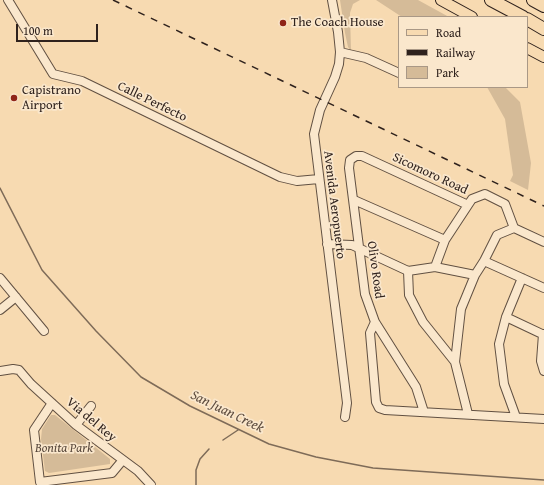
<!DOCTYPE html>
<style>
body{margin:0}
#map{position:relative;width:544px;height:485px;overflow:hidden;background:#f7dab1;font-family:"Gentium Book Plus",serif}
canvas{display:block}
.legend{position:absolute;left:398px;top:16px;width:130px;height:72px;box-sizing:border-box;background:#fae7cc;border:1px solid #a99886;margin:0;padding:5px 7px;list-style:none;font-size:12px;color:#2f221d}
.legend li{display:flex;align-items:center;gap:8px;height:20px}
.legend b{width:20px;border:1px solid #a99886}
.scale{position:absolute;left:16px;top:24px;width:82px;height:18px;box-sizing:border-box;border:2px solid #2f221d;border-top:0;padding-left:5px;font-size:12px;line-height:14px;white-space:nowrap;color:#2f221d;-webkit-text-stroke:3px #fae7cc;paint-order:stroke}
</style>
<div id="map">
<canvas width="544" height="485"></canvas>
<ul class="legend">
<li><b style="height:5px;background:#f7dab1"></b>Road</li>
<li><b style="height:5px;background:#2f221d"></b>Railway</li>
<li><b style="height:11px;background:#d5bb98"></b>Park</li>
</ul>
<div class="scale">100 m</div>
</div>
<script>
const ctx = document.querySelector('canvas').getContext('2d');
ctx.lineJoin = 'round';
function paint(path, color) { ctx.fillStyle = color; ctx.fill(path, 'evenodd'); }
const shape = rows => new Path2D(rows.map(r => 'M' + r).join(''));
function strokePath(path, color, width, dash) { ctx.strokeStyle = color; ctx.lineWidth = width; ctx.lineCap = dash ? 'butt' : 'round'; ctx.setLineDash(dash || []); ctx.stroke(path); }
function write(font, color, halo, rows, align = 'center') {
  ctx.font = font + ' "Gentium Book Plus",serif'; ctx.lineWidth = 3.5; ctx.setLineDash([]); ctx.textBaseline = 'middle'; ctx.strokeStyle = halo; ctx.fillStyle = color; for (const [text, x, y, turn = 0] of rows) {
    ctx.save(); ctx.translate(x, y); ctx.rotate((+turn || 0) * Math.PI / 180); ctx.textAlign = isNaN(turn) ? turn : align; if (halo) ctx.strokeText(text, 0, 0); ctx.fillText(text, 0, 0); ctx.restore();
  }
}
paint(shape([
 [340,0,360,0,353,4,350,13,351,51,348,47,345,33],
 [376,0,418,0,449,17,402,17],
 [487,87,505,87,520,102,531,163,528,190,510,181,513,175,505,119],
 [51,415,55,415,110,459,110,464,49,473,45,471,41,439,42,429]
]), '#d5bb98');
strokePath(shape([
 [0,188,42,270,96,331,141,377,190,406,269,444,316,457,373,468,544,480],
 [223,440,238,430],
 [196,485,196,470,200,459,209,449]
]), '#7e6b58', 1.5);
const minor = shape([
 [8,0,53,74,82,81,280,177,297,181,319,179],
 [332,0,338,32,340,52,339,64,335,77,320,110,314,134,347,403,345,417],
 [340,52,366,58,399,73],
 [354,200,445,240],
 [544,242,514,228,505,204,485,194,472,199,468,205,362,156,356,156,350,160,349,168,365,294,375,322,370,333,376,402,379,408,385,410,544,419],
 [327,244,352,245,408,271,409,295,423,322,455,362],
 [484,261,544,288],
 [435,267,445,240,468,205],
 [408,271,435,267,475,275],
 [0,278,44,331],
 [0,310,16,297],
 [506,317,544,335],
 [375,322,416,387,424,412],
 [543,334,541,361,544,371],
 [0,371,13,369,19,370,31,384,76,425,138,471,151,485],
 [52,403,34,430,40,482,112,473,122,461],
 [468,414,455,362,461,309,475,275,484,261,497,235,514,228],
 [516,417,504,384,499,344,506,317,522,278],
 [76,425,91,406]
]);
const major = shape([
 [441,0,472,17],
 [527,48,544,57]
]);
const highway = shape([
 [491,0,523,17],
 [533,0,544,6],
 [527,19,544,29]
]);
strokePath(minor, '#615042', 10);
strokePath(major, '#2f221d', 12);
strokePath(highway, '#2f221d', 14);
strokePath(minor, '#fae7cc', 8);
strokePath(major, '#f7dab1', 10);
strokePath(highway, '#f7dab1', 12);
strokePath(shape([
 [113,0,544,206]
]), '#2f221d', 1.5, [7, 7]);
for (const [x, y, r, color] of [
 [283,23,4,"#8f2418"],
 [14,98,4,"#8f2418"]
]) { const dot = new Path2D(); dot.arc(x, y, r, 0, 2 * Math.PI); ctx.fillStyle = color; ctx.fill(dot); strokePath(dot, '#fae7cc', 1.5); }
write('13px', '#2f221d', '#fae7cc', [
 ["The Coach House",291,23],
 ["Capistrano",22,91],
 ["Airport",22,106]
], 'left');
write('13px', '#2f221d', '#fae7cc', [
 ["Calle Perfecto",152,102,26],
 ["Sicomoro Road",430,174,25],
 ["Avenida Aeropuerto",334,205,83],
 ["Olivo Road",375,270,82],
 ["Via del Rey",91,420,40]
]);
write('italic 13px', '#58483c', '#fae7cc', [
 ["Bonita Park",64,449]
]);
write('italic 14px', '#5d4c3f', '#fae7cc', [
 ["San Juan Creek",227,412,26]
]);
</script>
